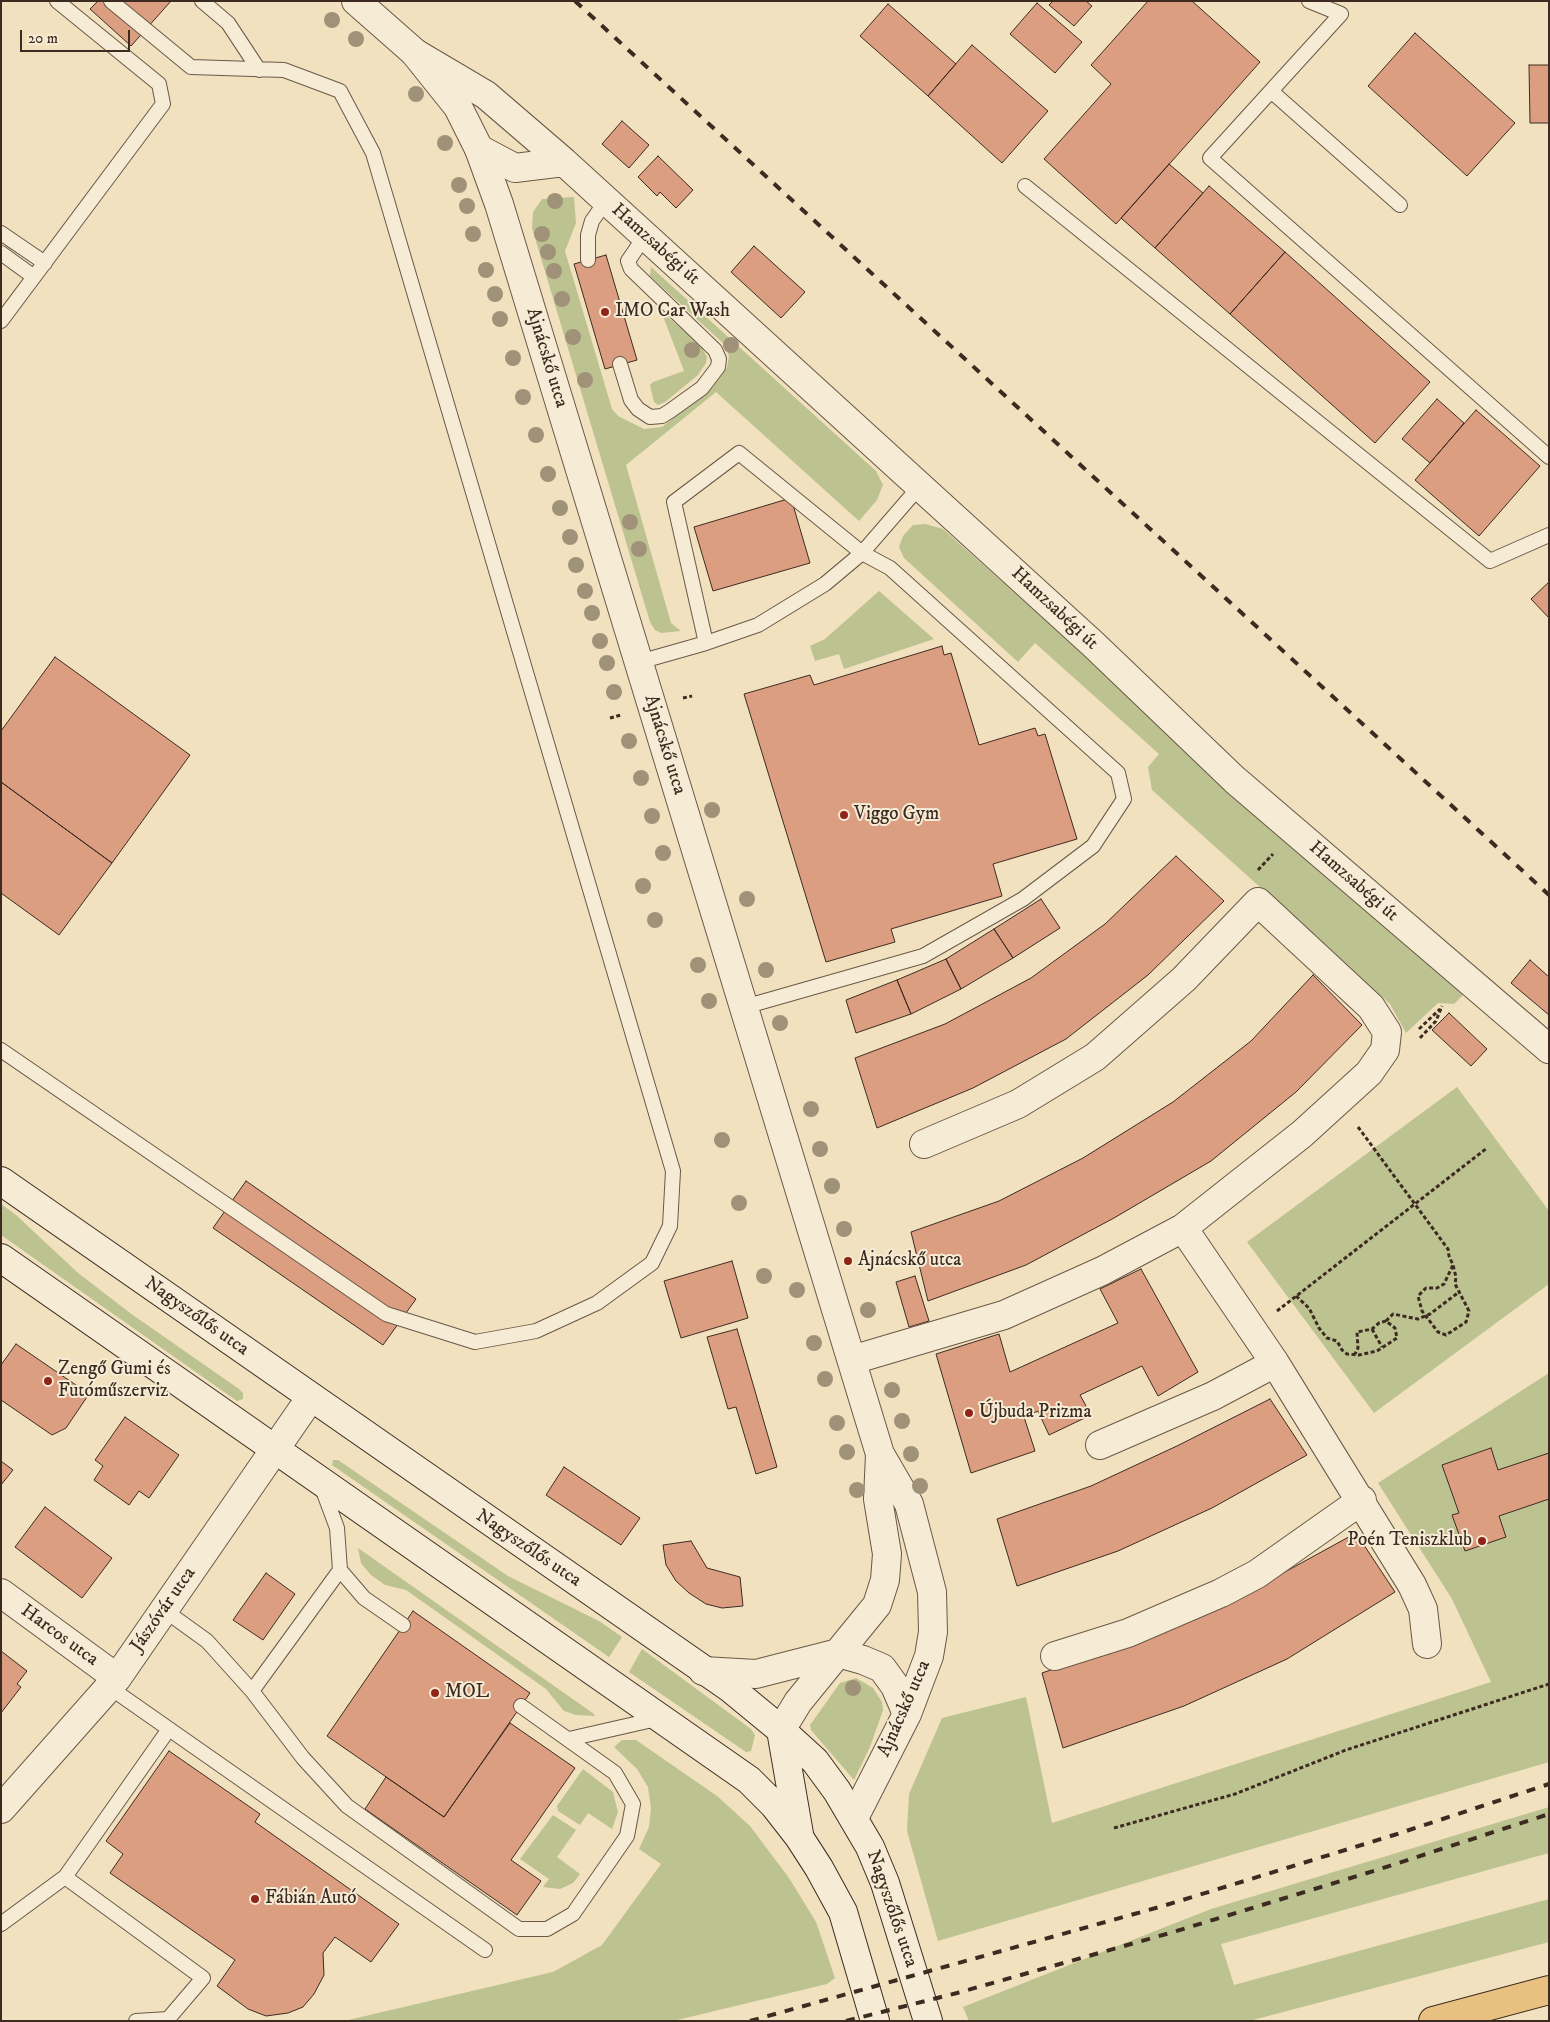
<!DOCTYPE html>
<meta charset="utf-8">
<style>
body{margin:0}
#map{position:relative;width:1550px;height:2022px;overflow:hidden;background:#f1e1bf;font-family:"IM FELL DW Pica",serif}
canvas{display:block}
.frame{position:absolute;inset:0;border:2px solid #3d2b21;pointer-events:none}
.scale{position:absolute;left:20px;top:30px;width:110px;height:22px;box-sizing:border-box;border:2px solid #3d2b21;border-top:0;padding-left:6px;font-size:15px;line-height:18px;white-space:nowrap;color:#3d2b21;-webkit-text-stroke:4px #f6ecd5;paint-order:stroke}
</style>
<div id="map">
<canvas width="1550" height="2022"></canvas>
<div class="frame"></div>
<div class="scale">20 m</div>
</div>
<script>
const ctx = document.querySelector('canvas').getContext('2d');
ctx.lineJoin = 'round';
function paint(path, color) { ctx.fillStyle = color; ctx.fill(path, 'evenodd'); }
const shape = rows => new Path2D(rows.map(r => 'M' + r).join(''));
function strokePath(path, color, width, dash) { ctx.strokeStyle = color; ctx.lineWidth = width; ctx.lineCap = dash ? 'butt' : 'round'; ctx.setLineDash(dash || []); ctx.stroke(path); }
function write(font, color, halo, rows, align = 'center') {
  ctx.font = font + ' "IM FELL DW Pica",serif'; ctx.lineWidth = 4; ctx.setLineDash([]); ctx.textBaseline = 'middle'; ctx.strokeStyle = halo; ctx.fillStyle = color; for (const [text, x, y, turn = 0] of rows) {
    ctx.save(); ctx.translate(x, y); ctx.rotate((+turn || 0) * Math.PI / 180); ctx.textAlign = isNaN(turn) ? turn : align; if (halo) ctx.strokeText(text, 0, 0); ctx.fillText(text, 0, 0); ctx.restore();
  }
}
paint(shape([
 [574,197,576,223,565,251,612,409,618,416,644,429,662,427,712,388,727,368,729,356,725,345,650,276,651,267,876,471,883,485,877,500,859,521,716,392,626,465,671,623,681,631,661,633,655,630,650,622,532,228,533,212,542,199],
 [661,311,701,346,707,357,706,363,698,375,665,402,658,405,654,402,650,385,653,382,684,371],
 [925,524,943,529,1464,994,1454,1004,1438,1003,1406,1033,1390,1004,1152,790,1148,767,1159,754,1035,643,1018,662,904,558,899,547,903,536,913,525],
 [879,591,934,639,844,669,839,654,815,661,810,646,825,639],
 [1457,1087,1549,1211,1549,1284,1374,1413,1247,1242],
 [1,1204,16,1215,77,1272,130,1313,239,1389,243,1393,243,1399,237,1401,1,1235],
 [1549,1373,1549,1762,938,1941,907,1831,909,1794,942,1718,1026,1697,1052,1823,1491,1682,1452,1599,1378,1483],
 [333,1460,338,1460,508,1576,599,1621,622,1637,609,1657,332,1465],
 [358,1548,594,1714,595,1716,576,1715,564,1711,546,1689,406,1590,385,1585,371,1575,361,1563],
 [642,1649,751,1729,755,1735,751,1751,746,1752,629,1672],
 [856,1678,873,1688,882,1702,883,1710,870,1747,854,1780,811,1730,810,1725,840,1683],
 [622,1740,636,1740,717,1796,750,1826,789,1878,816,1922,835,1978,827,1984,673,2021,344,2021,553,1972,602,1945,661,1864,639,1849,649,1827,651,1808,648,1787,637,1769,614,1747],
 [583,1769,613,1792,618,1812,612,1829,588,1813,580,1825,558,1811,557,1806],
 [1549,1807,1549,1853,1221,1944,1234,1985,1549,1899,1549,1942,1249,2021,969,2021,963,2007,1211,1909],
 [553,1815,576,1830,557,1857,580,1874,573,1883,560,1889,543,1887,549,1879,520,1859]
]), '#bcc290');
const building = shape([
 [98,1,171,1,131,46,90,9,98,1],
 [1053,1,1086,1,1092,6,1074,26,1049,5,1053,1],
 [1148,1,1192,1,1260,62,1116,224,1044,159,1111,84,1091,65,1148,1],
 [1037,3,1082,42,1055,73,1010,34,1037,3],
 [888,4,956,64,928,96,860,36,888,4],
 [1415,33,1515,123,1467,176,1368,86,1415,33],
 [972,45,1048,111,1002,163,928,96,972,45],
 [1529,65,1549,65,1549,123,1530,123,1529,65],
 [622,121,649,145,629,168,602,144,622,121],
 [658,156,693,190,676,208,660,192,657,196,638,177,658,156],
 [1169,164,1203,193,1155,248,1121,218,1169,164],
 [1209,186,1285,252,1230,314,1155,248,1209,186],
 [754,246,805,292,781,318,731,272,754,246],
 [1285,252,1430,382,1375,443,1230,314,1285,252],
 [606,255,637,360,605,369,574,264,606,255],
 [1437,399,1464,423,1430,463,1402,439,1437,399],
 [1476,410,1540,466,1479,536,1415,480,1476,410],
 [791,498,810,563,713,591,694,527,791,498],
 [1549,582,1549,618,1531,599,1549,582],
 [942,646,944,655,951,653,979,745,1035,728,1038,736,1045,734,1077,839,993,864,1002,896,891,929,895,942,826,962,744,694,810,675,814,685,942,646],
 [55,657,190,755,112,863,1,782,1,731,55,657],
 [1,782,112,863,59,935,1,893,1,782],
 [1176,856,1224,901,1148,975,1066,1039,973,1088,877,1128,855,1058,945,1024,1031,978,1105,924,1176,856],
 [1041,899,1060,928,1013,958,994,929,1041,899],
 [994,929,1013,958,961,989,946,959,994,929],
 [946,959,961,989,911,1014,897,980,946,959],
 [1530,960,1549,977,1549,1015,1511,983,1530,960],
 [1313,975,1362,1025,1296,1092,1211,1161,1114,1218,1026,1265,928,1301,911,1232,999,1201,1083,1158,1173,1102,1251,1041,1313,975],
 [897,980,911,1014,856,1033,846,1000,897,980],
 [1449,1013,1487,1049,1471,1066,1432,1030,1449,1013],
 [246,1181,416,1299,383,1345,213,1228,246,1181],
 [732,1261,748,1318,681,1338,664,1281,732,1261],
 [1141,1269,1198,1372,1158,1396,1142,1366,1080,1395,1091,1415,1049,1435,1038,1411,1024,1417,1035,1451,971,1473,936,1354,999,1334,1010,1372,1118,1323,1100,1289,1141,1269],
 [915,1276,929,1321,909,1327,896,1282,915,1276],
 [737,1329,777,1467,756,1474,736,1407,728,1409,707,1337,737,1329],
 [16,1344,89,1394,66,1428,52,1435,1,1400,1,1365,16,1344],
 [1270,1399,1307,1455,1212,1508,1118,1551,1017,1586,997,1519,1091,1486,1179,1445,1270,1399],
 [125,1417,179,1455,149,1498,139,1491,129,1505,94,1480,103,1466,95,1460,125,1417],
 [1491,1448,1498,1470,1549,1453,1549,1499,1499,1516,1506,1537,1465,1551,1452,1515,1459,1513,1442,1465,1491,1448],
 [1,1461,13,1470,1,1485,1,1461],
 [564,1467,640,1518,621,1545,546,1495,564,1467],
 [45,1507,112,1558,82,1598,15,1547,45,1507],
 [1356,1533,1395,1592,1287,1659,1184,1706,1063,1748,1042,1673,1156,1633,1252,1590,1356,1533],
 [691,1541,707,1568,740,1577,743,1606,722,1608,706,1604,689,1593,676,1581,666,1565,663,1545,691,1541],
 [266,1573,295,1594,263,1640,233,1620,266,1573],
 [413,1611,530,1693,444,1817,327,1736,413,1611],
 [1,1651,27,1671,17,1684,21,1687,1,1713,1,1651],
 [510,1723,575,1768,511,1860,541,1881,517,1915,365,1809,386,1777,444,1817,510,1723],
 [169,1751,260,1814,255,1822,399,1924,371,1962,335,1937,323,1953,324,1975,314,1994,303,2007,288,2013,266,2016,248,2009,217,1986,235,1960,110,1873,123,1854,106,1841,169,1751]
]);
paint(building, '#db9e81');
strokePath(building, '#3d2b21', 1);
const service = shape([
 [202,1,228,23,259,70],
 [1309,1,1341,14,1210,158,1549,457],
 [1271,91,1400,205],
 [1025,186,1490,561,1549,535],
 [1,233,45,263],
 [1,253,34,277],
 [588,260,588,235,592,221,606,201],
 [1,321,163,104,159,84,57,1],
 [620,364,631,400,638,409,650,417,662,416,670,411,702,388,718,367,719,359,715,350,631,269,628,261,645,236],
 [706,643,674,502,739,453,862,553,890,568,1118,773,1124,799,1093,846,1023,899,923,956,744,1007],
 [639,662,706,643,758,625,825,584,862,553,920,486],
 [1,1050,386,1314,475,1342,536,1331,597,1303,652,1263,670,1226,673,1171,373,153,340,91,284,70,191,67,111,1],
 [321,1485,337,1528,340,1570,364,1598,403,1625],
 [164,1610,207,1641,252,1691,303,1758,347,1806,519,1929,547,1929,573,1914,627,1836,633,1804,615,1773,521,1706],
 [252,1691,340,1570],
 [169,1729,485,1950],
 [569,1739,661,1718],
 [65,1877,203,1978,168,2019,136,2021],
 [1,1924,65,1877,169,1729,109,1687]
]);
const minor = shape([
 [415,53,486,95,564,162,1094,645,1235,780,1549,1049],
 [479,149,515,168,564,162],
 [1183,1228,1275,1363,1412,1585,1423,1609,1427,1644],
 [852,1360,1004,1315,1102,1271,1183,1228,1302,1134,1369,1073,1385,1050,1387,1032,1371,1007,1258,902,1184,979,1095,1057,1018,1104,924,1144],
 [1100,1445,1213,1396,1275,1363],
 [1,1593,117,1678],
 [1055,1656,1128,1633,1221,1593,1257,1574,1362,1500],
 [1,1809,117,1678,311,1397]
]);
const tertiary = shape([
 [356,1,414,52,458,107,479,149,499,204,880,1454,909,1504,932,1592,933,1632,929,1656,907,1714,854,1818],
 [703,1671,756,1674,838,1653,863,1660,882,1668,895,1686,907,1714],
 [781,1730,798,1702,877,1605,885,1580,887,1554,878,1499,880,1454]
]);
const secondary = shape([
 [1,1181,730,1688,781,1730,815,1761,837,1791,870,1847,885,1883,928,2021],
 [1,1258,749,1780,774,1805,799,1837,819,1868,843,1912,875,2021],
 [781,1730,799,1834]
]);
const primary = shape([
 [1433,2021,1549,1990]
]);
strokePath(service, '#6a5848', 16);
strokePath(minor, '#6a5848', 30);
strokePath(tertiary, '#6a5848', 30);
strokePath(secondary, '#3d2b21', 30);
strokePath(primary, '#3d2b21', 30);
strokePath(shape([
 [683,698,692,696],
 [610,718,621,715],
 [1258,870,1273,854],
 [1419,1029,1440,1009],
 [1420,1038,1436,1021,1442,1006],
 [1358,1127,1448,1249,1449,1256,1453,1265,1456,1277,1455,1284,1469,1311,1466,1322,1446,1335,1438,1332,1422,1311,1418,1296,1426,1288,1437,1288,1444,1284,1453,1265],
 [1296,1296,1309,1308,1319,1328,1327,1338,1337,1341,1342,1350,1347,1354,1359,1355,1377,1351,1397,1338,1395,1328,1386,1321,1379,1323,1372,1329,1357,1332,1358,1348,1355,1354],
 [1277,1311,1487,1148],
 [1386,1321,1393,1314,1418,1319,1430,1314,1459,1292],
 [1372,1329,1382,1347],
 [1114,1828,1235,1794,1346,1750,1549,1684]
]), '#3d2b21', 3, [4, 2.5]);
strokePath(service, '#f6ecd5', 14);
strokePath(minor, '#f6ecd5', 28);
strokePath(tertiary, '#f6ecd5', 28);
strokePath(secondary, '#f6ecd5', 28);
strokePath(primary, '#e8c080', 28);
strokePath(shape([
 [575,1,1549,895],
 [750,2021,1163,1906,1394,1835,1549,1784],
 [846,2021,957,1993,1170,1933,1377,1870,1549,1814]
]), '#3d2b21', 4, [9, 9]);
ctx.fillStyle = '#a09278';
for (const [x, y] of [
 [332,20],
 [356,39],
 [416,94],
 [445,143],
 [459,185],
 [555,201],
 [467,206],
 [473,234],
 [542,234],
 [548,252],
 [486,270],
 [554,271],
 [495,294],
 [562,299],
 [500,319],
 [573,337],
 [731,345],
 [692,350],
 [513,358],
 [585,380],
 [523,397],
 [536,435],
 [548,474],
 [560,508],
 [630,522],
 [570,537],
 [639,549],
 [576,565],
 [585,591],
 [592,613],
 [600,641],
 [607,663],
 [614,692],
 [629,741],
 [641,778],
 [712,810],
 [652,816],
 [663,853],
 [643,886],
 [747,899],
 [655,920],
 [698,965],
 [766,970],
 [709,1001],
 [780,1023],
 [811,1109],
 [722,1140],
 [820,1149],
 [832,1186],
 [739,1203],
 [844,1229],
 [764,1276],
 [797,1290],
 [868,1310],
 [814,1343],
 [825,1379],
 [892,1390],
 [902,1421],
 [837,1423],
 [847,1452],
 [911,1454],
 [920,1486],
 [857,1490],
 [853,1688]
]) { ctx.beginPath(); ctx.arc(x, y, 8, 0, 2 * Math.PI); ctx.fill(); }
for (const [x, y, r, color] of [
 [605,312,5,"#8f2418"],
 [844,815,5,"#8f2418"],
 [848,1261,5,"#8f2418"],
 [48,1381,5,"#8f2418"],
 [969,1413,5,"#8f2418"],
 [1482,1541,5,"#8f2418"],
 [435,1693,5,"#8f2418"],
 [255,1899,5,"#8f2418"]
]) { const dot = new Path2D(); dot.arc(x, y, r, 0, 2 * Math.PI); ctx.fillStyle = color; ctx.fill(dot); strokePath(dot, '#f6ecd5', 2); }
write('19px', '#3d2b21', '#f6ecd5', [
 ["Hamzsabégi út",655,245,42],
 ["Ajnácskő utca",546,358,73],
 ["Hamzsabégi út",1054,609,43],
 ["Ajnácskő utca",664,745,73],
 ["Hamzsabégi út",1353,882,41],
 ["Nagyszőlős utca",196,1317,35],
 ["Nagyszőlős utca",528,1549,34],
 ["Jászóvár utca",164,1610,-55],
 ["Harcos utca",59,1636,36],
 ["Ajnácskő utca",905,1709,-66],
 ["Nagyszőlős utca",891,1909,71]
]);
write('19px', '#3d2b21', '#f6ecd5', [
 ["IMO Car Wash",615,312],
 ["Viggo Gym",854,815],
 ["Ajnácskő utca",858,1261],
 ["Zengő Gumi és",58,1370],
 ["Futóműszerviz",58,1392],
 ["Újbuda Prizma",979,1413],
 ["Poén Teniszklub",1472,1541,"right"],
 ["MOL",445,1693],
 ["Fábián Autó",265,1899]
], 'left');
</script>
